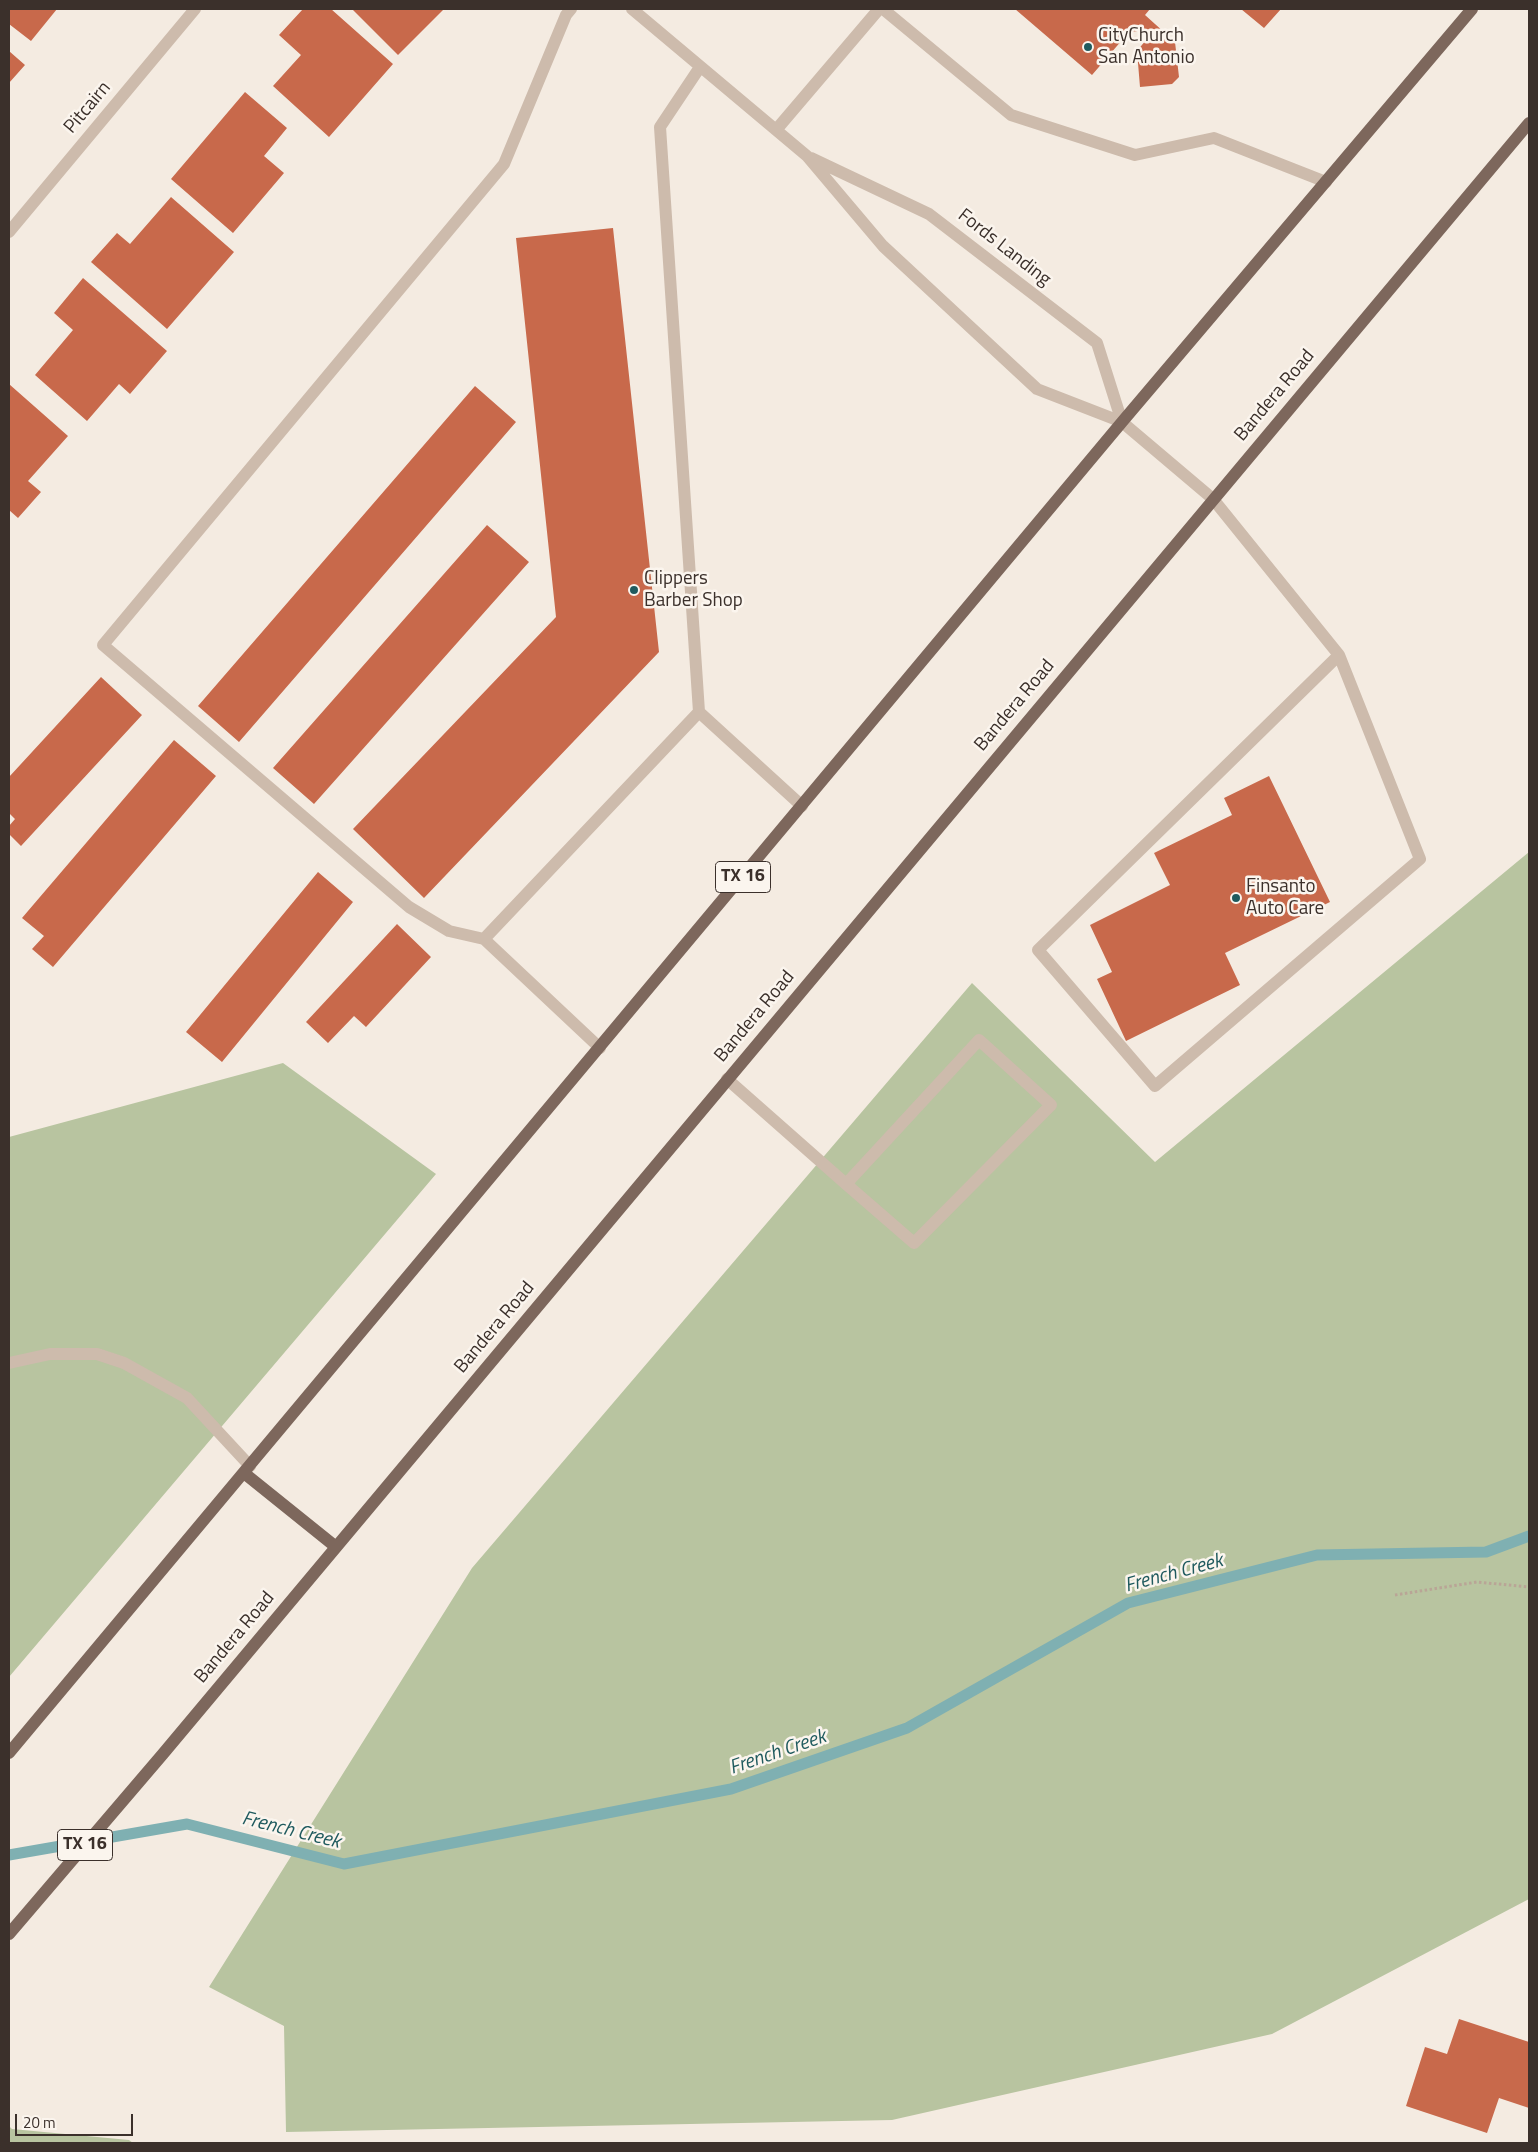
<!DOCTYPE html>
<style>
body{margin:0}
#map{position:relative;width:1538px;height:2152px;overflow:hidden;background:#f4ebe1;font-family:"Titillium Web",sans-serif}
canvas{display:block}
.frame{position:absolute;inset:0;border:10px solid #3b302b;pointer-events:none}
.scale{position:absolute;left:15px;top:2114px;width:118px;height:22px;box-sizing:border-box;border:2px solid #3b302b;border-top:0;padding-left:6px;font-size:15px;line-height:18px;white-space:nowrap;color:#3b302b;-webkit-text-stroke:4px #fbf5ee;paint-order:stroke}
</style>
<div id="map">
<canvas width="1538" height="2152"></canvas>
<div class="frame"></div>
<div class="scale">20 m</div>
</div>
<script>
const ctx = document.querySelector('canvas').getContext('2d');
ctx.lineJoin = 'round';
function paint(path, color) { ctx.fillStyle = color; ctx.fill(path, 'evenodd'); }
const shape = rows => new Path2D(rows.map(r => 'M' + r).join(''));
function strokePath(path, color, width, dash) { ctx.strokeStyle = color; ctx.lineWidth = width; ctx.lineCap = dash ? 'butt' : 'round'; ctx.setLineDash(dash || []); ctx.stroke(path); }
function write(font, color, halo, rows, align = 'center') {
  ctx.font = font + ' "Titillium Web",sans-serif'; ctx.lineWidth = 5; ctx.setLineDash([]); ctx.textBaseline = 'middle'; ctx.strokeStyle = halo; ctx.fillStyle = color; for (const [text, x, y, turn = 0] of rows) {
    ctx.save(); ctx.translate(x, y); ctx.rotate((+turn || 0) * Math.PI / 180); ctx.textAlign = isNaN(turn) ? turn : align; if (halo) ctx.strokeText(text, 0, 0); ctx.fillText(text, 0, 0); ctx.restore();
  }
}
paint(shape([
 [1529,852,1529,1899,1272,2034,892,2120,286,2132,284,2026,209,1987,472,1568,972,983,1155,1162],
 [283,1063,436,1174,9,1677,9,1137],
 [9,2126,12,2129,129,2140,133,2143,9,2143]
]), '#b8c4a0');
strokePath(shape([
 [9,1855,187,1824,344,1864,731,1789,907,1728,1128,1603,1317,1555,1486,1552,1529,1536]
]), '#7fb0b2', 11);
paint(shape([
 [9,9,57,9,31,41,9,24],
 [303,9,331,9,393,64,329,137,273,86,301,55,279,35],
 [352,9,442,9,443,10,398,55],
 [1015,9,1150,9,1145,15,1175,42,1179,77,1172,84,1140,87,1137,51,1155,29,1129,32,1092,75],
 [1241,9,1281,9,1264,28],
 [9,51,25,65,9,83],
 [245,92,287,128,264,156,284,173,233,233,171,179],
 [171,197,234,252,167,329,91,262,117,233,130,244],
 [613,228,659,652,424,898,353,829,556,617,516,238],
 [83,278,167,351,130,394,119,384,87,421,35,375,73,330,54,313],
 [9,384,68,436,28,481,41,492,18,518,9,510],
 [475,386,516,422,239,742,198,706],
 [487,525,529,562,314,804,273,768],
 [101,677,142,715,21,846,9,834,9,826,15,819,9,813,9,777],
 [174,740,216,776,53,967,32,949,44,936,22,918],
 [1269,776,1330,902,1225,953,1240,985,1126,1041,1097,979,1112,972,1090,925,1170,885,1154,853,1232,815,1224,798],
 [318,872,353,902,222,1062,186,1032],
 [397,924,431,957,366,1027,354,1016,328,1043,306,1022],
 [1459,2019,1529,2042,1529,2108,1499,2098,1487,2133,1406,2106,1425,2047,1447,2054]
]), '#c8694b');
strokePath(shape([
 [1395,1595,1477,1582,1529,1587]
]), '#b9a596', 3, [2.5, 2.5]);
strokePath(shape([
 [632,9,807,156,883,246,1037,389,1122,422,1213,499,1339,655,1038,950,1155,1086,1420,859,1339,655],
 [883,9,1011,115,1135,155,1214,138,1326,182],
 [700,67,660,127,699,712,802,806],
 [776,130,879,9],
 [811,158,929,214,1097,343,1122,422],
 [9,232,195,9],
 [484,939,449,931,409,907,103,645,504,164,566,15,571,9],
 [600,1048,484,939,699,712],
 [727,1079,846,1184,914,1243,1051,1105,979,1040,846,1184],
 [9,1363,50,1354,97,1354,124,1363,187,1398,250,1466]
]), '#cdbbac', 12);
strokePath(shape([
 [244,1473,336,1547],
 [9,1753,1122,422,1472,9],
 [9,1934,162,1755,1529,123]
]), '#7d675c', 12);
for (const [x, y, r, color] of [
 [1088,47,5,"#1f5a5e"],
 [634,590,5,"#1f5a5e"],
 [1236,898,5,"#1f5a5e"]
]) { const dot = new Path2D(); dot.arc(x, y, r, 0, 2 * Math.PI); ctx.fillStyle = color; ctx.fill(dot); strokePath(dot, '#fbf5ee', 2); }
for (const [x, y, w] of [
 [743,877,55],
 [85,1845,55]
]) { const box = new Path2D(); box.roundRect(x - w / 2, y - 15.5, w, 31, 4); ctx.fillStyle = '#fbf5ee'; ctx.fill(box); strokePath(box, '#3b302b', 1); }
write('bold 18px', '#3b302b', null, [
 ["TX 16",743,877],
 ["TX 16",85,1845]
]);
write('19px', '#3b302b', '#fbf5ee', [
 ["CityChurch",1098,36],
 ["San Antonio",1098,58],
 ["Clippers",644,579],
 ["Barber Shop",644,601],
 ["Finsanto",1246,887],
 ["Auto Care",1246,909]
], 'left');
write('19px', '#3b302b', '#fbf5ee', [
 ["Pitcairn",88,108,-50],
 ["Fords Landing",1004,248,38],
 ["Bandera Road",1275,396,-50],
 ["Bandera Road",1015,706,-50],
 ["Bandera Road",755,1017,-50],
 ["Bandera Road",495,1328,-50],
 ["Bandera Road",235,1638,-50]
]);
write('italic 20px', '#1f5a5e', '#fbf5ee', [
 ["French Creek",1174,1574,-15],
 ["French Creek",778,1753,-19],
 ["French Creek",291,1831,14]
]);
</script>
